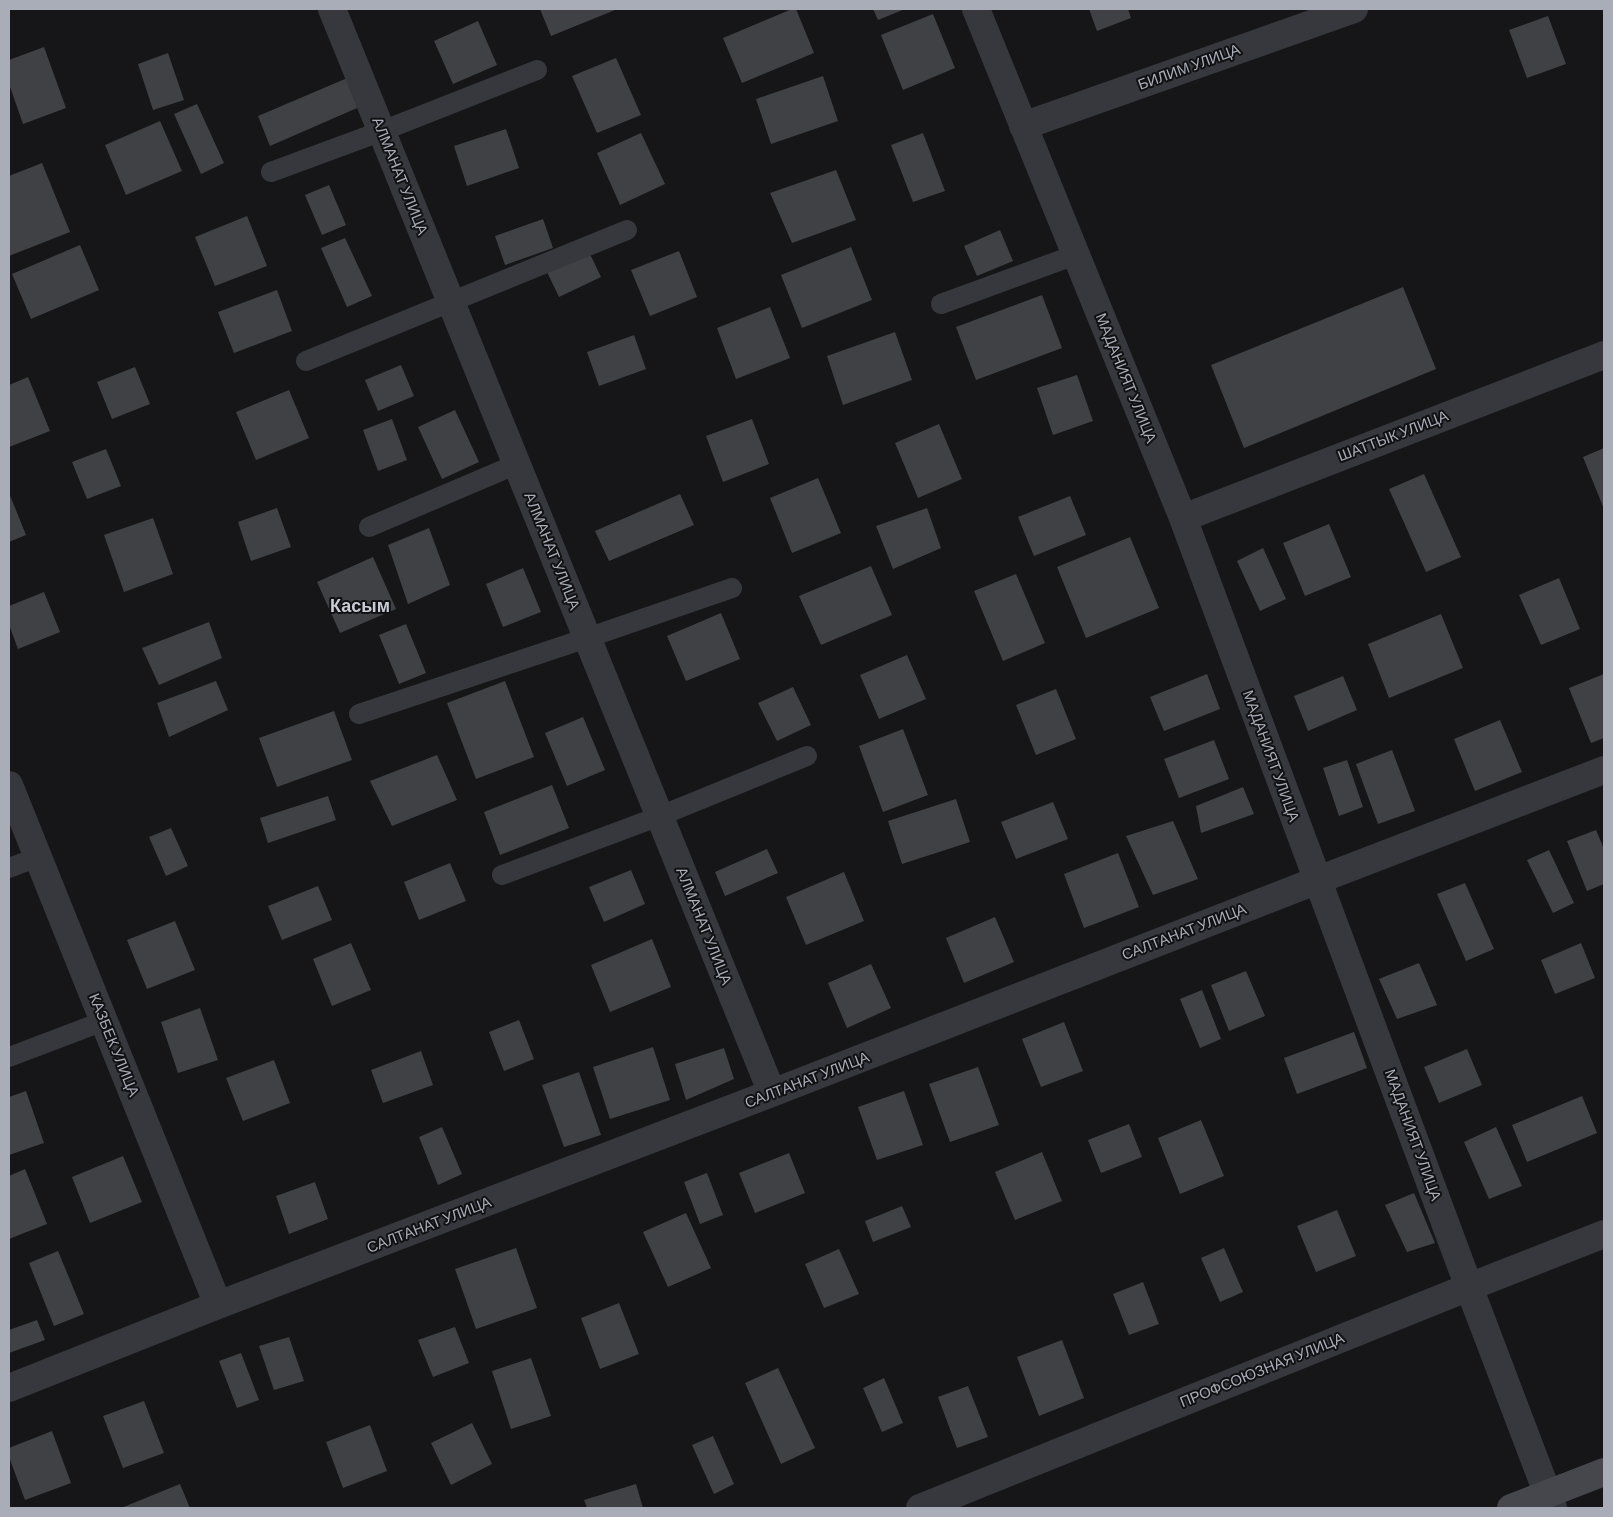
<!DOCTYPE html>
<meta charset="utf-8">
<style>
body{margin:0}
#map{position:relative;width:1613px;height:1517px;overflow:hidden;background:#161618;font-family:Barlow,sans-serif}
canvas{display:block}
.frame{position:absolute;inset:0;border:10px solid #a8adb8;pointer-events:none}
</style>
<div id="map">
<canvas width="1613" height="1517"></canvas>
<div class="frame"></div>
</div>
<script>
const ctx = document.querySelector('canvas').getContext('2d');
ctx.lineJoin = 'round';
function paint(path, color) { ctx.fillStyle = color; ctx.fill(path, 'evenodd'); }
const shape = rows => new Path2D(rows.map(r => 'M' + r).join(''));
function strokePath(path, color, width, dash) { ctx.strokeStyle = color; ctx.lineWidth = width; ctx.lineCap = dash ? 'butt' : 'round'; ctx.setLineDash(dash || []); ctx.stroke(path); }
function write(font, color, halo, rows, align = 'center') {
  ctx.font = font + ' Barlow,sans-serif'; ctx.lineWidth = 4; ctx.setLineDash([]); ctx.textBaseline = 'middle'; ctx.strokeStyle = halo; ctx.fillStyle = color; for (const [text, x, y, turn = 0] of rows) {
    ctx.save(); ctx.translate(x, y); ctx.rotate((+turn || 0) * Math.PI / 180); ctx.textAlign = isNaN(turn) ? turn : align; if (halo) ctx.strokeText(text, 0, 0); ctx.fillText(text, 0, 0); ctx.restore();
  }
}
paint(shape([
 [540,9,614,9,615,10,551,36],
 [792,9,796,9,814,53,742,83,723,38],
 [873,9,905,9,878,20],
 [1089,9,1128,9,1131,18,1097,31],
 [933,14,955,68,903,90,881,35],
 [1548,16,1566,64,1527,78,1509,30],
 [478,21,497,65,453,84,434,41],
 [44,47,66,108,23,124,9,84,9,60],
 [168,53,184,100,153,110,138,64],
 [616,58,641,115,597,133,572,76],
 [352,76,364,105,270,146,258,116],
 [823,76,838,121,771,144,756,99],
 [197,104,224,163,201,174,174,114],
 [160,121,182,171,126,195,105,145],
 [506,129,519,168,467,186,454,146],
 [641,133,665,184,620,205,597,153],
 [923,133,945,191,913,202,891,145],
 [42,163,70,232,9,256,9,176],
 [836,170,856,220,792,243,770,193],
 [329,185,346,225,322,235,305,195],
 [247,216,267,266,215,286,195,237],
 [543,219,553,248,505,265,495,236],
 [1000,230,1013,261,977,276,964,246],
 [345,238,372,296,347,307,321,248],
 [80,245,99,290,31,319,12,274],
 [851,247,872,300,802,328,781,275],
 [679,251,697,297,650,316,631,270],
 [589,252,601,277,559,297,547,272],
 [1403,287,1436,369,1244,448,1211,365],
 [277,290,292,331,234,353,218,312],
 [1042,295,1062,348,976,380,956,327],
 [770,307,790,358,736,379,717,328],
 [895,332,912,380,843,405,827,356],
 [634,335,646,369,599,386,587,352],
 [401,365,414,396,378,411,365,380],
 [135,367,150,404,112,419,97,382],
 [1077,375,1093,421,1053,435,1037,388],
 [28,377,50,431,9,447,9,385],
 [289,390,309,438,256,460,236,412],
 [455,410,479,462,442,479,418,427],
 [392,419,407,460,378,471,363,430],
 [752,419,769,464,723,482,706,436],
 [939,424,962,479,918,498,895,443],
 [1604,448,1604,509,1583,457],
 [106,449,121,486,87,499,72,462],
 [1424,474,1461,557,1426,572,1389,489],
 [818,478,841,533,792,553,770,498],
 [9,493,26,535,9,542],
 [680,494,694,525,609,561,595,531],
 [1070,496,1086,535,1034,556,1018,517],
 [277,508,291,547,251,561,238,522],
 [927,508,941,548,893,569,876,526],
 [153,518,173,574,124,592,104,535],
 [1329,524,1351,577,1305,596,1283,543],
 [429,528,450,585,408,604,388,545],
 [1130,537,1159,608,1086,638,1057,567],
 [1263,548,1286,599,1260,611,1237,561],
 [373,557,396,609,340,633,317,582],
 [871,566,892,615,821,645,799,596],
 [523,568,541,612,503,627,486,584],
 [1016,574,1045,643,1003,661,974,591],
 [1559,578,1580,629,1541,645,1519,595],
 [44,592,60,632,18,649,9,625,9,606],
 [721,613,740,659,686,681,667,636],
 [1441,614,1463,668,1389,698,1368,644],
 [209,622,222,658,159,685,142,648],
 [406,624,426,673,399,684,379,635],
 [907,655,926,699,879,719,860,675],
 [1207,674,1220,709,1164,731,1150,697],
 [1604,674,1604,738,1591,743,1569,688],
 [1343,676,1357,710,1308,731,1294,696],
 [216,681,228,710,169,737,157,703],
 [505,681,534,757,476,779,447,703],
 [793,687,811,725,777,741,758,703],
 [1056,689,1076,739,1036,755,1016,705],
 [334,711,352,760,277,787,259,738],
 [583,717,605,770,567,786,545,733],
 [1500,720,1522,772,1475,791,1454,739],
 [903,729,928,795,883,812,859,746],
 [1214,740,1229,779,1179,798,1164,759],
 [1392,750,1415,811,1378,824,1356,764],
 [437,755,457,800,392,826,370,781],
 [1347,760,1363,807,1339,816,1323,768],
 [552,785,569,828,500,855,484,812],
 [1243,787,1254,814,1201,833,1196,806],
 [328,796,336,820,268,843,260,818],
 [956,799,970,842,902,864,888,821],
 [1053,802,1068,839,1016,859,1001,822],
 [1173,821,1198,879,1153,895,1126,836],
 [171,828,188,866,166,876,149,837],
 [1596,830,1604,849,1604,884,1587,891,1567,841],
 [767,849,778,873,725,896,715,872],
 [1549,850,1574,903,1553,913,1527,860],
 [1118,853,1139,907,1084,928,1064,874],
 [450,863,466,901,419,920,404,882],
 [631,870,645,904,604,922,589,887],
 [844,872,864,921,806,945,786,897],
 [1465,883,1494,949,1466,961,1437,894],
 [318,886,332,920,282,940,268,906],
 [995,917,1014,962,964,983,946,938],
 [175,921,195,970,147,989,127,940],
 [652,939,671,987,610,1012,591,965],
 [351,943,371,990,332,1006,313,959],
 [1581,943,1595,978,1555,994,1541,960],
 [1419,963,1437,1005,1397,1019,1379,979],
 [871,964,891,1008,847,1028,828,983],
 [1246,971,1265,1016,1229,1031,1211,985],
 [1202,990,1221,1039,1200,1048,1180,999],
 [200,1008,218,1060,178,1073,161,1022],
 [519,1020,534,1059,504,1071,489,1032],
 [1064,1022,1083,1071,1041,1087,1022,1039],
 [1354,1032,1367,1068,1297,1094,1284,1058],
 [653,1047,670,1100,610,1119,593,1067],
 [724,1048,734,1079,686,1100,675,1064],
 [1467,1049,1482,1085,1439,1103,1424,1067],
 [421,1051,433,1085,383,1103,371,1070],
 [274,1060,290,1103,243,1121,226,1078],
 [978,1067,999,1125,950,1142,929,1084],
 [579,1072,601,1135,564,1147,542,1085],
 [26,1091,44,1143,9,1155,9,1097],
 [904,1091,923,1145,877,1160,858,1107],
 [1582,1096,1597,1133,1527,1162,1512,1125],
 [1201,1120,1224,1176,1180,1194,1158,1138],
 [1129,1124,1142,1157,1101,1173,1088,1140],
 [442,1127,462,1174,438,1185,419,1137],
 [1496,1127,1522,1186,1489,1199,1464,1142],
 [1042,1152,1062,1201,1015,1220,995,1172],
 [789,1153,805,1193,755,1213,739,1173],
 [123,1156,142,1202,90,1223,72,1177],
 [25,1169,47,1224,9,1239,9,1176],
 [707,1173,723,1215,700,1224,684,1182],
 [315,1182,328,1219,289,1234,276,1196],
 [1414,1193,1435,1243,1407,1252,1385,1205],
 [902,1206,911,1227,873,1242,865,1221],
 [1337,1210,1356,1256,1316,1272,1297,1226],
 [686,1213,711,1268,668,1287,643,1232],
 [516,1248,537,1308,476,1329,455,1269],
 [1224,1248,1243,1292,1220,1302,1201,1258],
 [839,1249,859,1294,824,1308,805,1264],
 [58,1251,84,1314,54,1326,29,1263],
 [1143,1282,1159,1324,1129,1335,1113,1294],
 [619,1303,639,1354,600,1369,581,1318],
 [37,1320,45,1340,9,1353,9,1330],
 [455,1327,469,1363,433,1377,418,1340],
 [289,1337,304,1381,274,1390,259,1346],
 [1062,1340,1084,1398,1039,1416,1017,1357],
 [241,1353,259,1400,237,1408,219,1361],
 [531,1358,551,1416,511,1429,492,1371],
 [778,1368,815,1448,781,1464,745,1383],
 [884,1378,903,1423,882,1432,863,1388],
 [968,1386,988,1437,957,1448,938,1397],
 [144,1401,164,1453,123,1468,103,1416],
 [472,1423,492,1464,451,1485,431,1443],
 [370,1425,387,1471,343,1488,326,1442],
 [52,1431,71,1483,25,1500,9,1457,9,1448],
 [713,1436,734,1484,714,1494,692,1445],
 [180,1484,190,1508,121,1508],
 [636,1484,643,1508,587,1508,584,1500]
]), '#404145');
strokePath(shape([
 [271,172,382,131,537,70],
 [941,304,1075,255],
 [306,361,627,230],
 [369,527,517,464],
 [359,714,587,638,732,588],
 [9,868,38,857],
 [502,875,660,816,807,756],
 [9,1057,104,1021]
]), '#37383d', 20);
strokePath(shape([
 [332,9,772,1093],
 [976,9,1183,518,1469,1287,1553,1508],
 [1023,126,1354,9],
 [1183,518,1604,355],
 [9,785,218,1305],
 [9,1388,218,1305,772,1093,1318,880,1604,770],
 [920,1508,1469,1287,1604,1234]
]), '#37383d', 28);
strokePath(shape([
 [1511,1508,1604,1472]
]), '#45474d', 28);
write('15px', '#a8adb8', '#111113', [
 ["БИЛИМ УЛИЦА",1189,67,-20],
 ["АЛМАНАТ УЛИЦА",400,176,68],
 ["МАДАНИЯТ УЛИЦА",1126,378,68],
 ["ШАТТЫК УЛИЦА",1393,436,-21],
 ["АЛМАНАТ УЛИЦА",552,551,68],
 ["МАДАНИЯТ УЛИЦА",1271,756,70],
 ["АЛМАНАТ УЛИЦА",704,926,68],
 ["САЛТАНАТ УЛИЦА",1184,932,-21],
 ["КАЗБЕК УЛИЦА",114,1045,68],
 ["САЛТАНАТ УЛИЦА",807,1080,-21],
 ["МАДАНИЯТ УЛИЦА",1413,1135,70],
 ["САЛТАНАТ УЛИЦА",429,1225,-21],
 ["ПРОФСОЮЗНАЯ УЛИЦА",1262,1370,-22]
]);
write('bold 18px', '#c9ccd4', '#111113', [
 ["Касым",360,606]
]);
</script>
